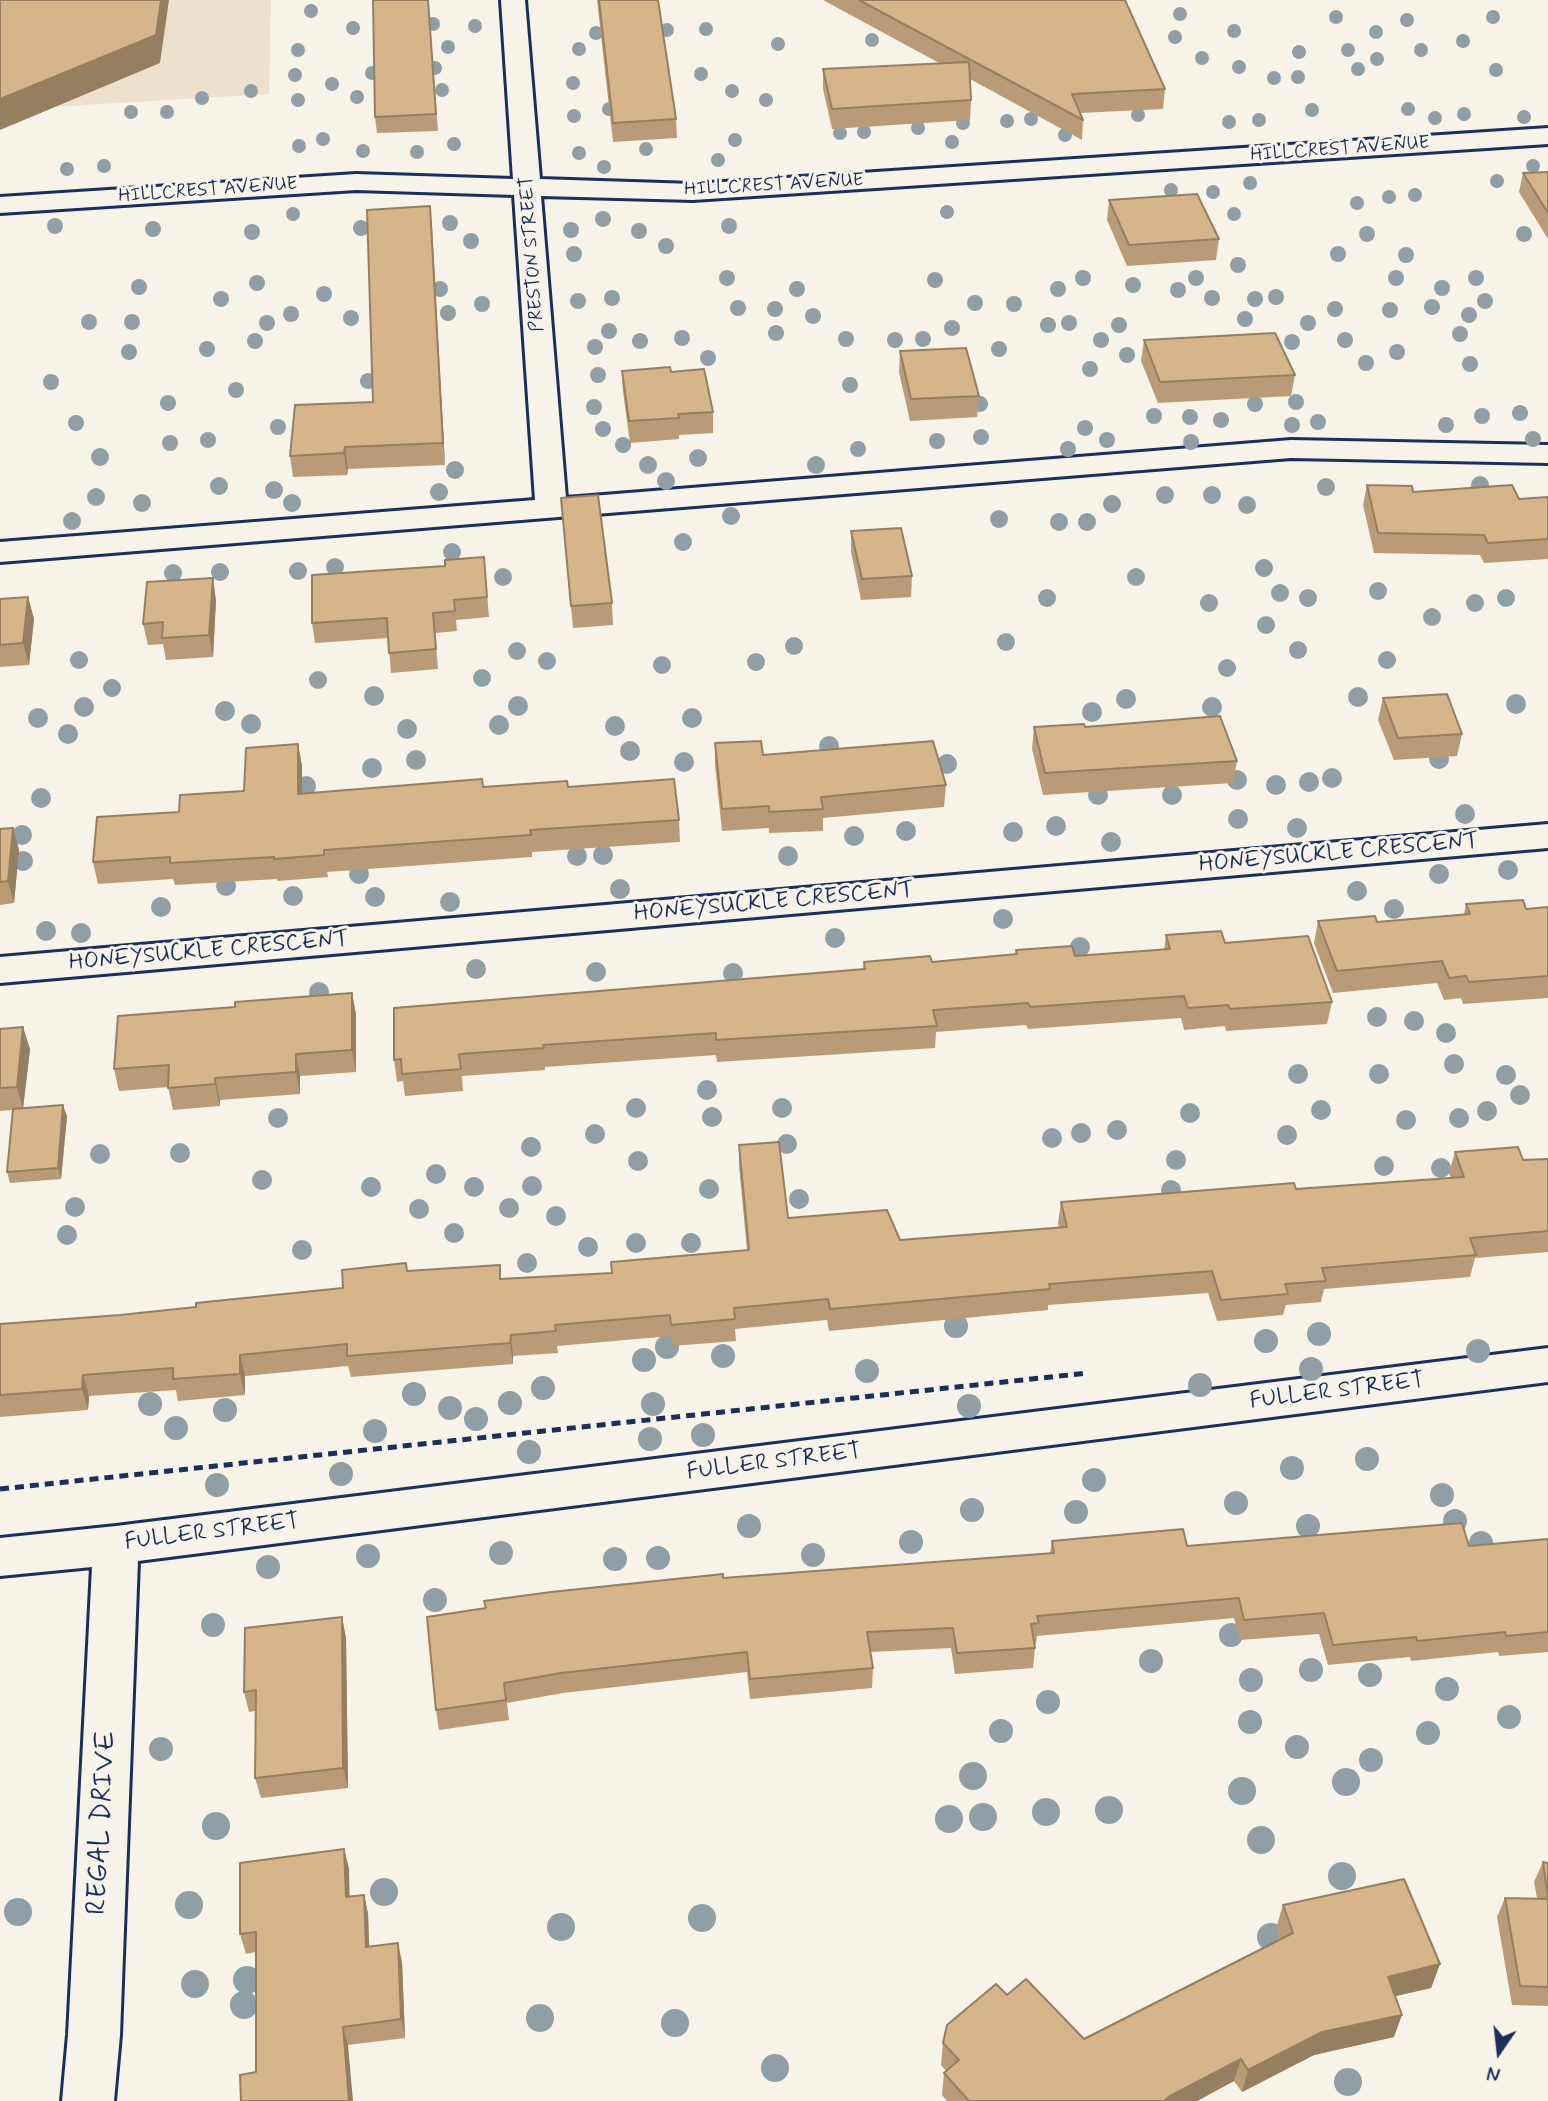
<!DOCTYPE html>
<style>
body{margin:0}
#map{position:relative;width:1548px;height:2101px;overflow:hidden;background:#f7f3e8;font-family:Mynerve,sans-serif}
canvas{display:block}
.north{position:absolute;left:1464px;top:2017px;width:70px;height:70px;-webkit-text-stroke:5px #f7f3e8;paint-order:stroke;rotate:194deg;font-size:19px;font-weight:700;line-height:28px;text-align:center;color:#1b2f5e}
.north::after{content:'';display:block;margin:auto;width:24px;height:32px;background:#1b2f5e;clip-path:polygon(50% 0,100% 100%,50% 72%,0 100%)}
</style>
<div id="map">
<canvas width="1548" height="2101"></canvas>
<div class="north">N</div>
</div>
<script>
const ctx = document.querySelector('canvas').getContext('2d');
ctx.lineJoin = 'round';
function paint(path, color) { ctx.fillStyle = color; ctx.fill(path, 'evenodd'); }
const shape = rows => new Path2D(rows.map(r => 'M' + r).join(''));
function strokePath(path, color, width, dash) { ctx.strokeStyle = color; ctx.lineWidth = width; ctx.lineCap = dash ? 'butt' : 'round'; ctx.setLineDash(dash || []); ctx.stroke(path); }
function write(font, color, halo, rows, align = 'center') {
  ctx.font = font + ' Mynerve,sans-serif'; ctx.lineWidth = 6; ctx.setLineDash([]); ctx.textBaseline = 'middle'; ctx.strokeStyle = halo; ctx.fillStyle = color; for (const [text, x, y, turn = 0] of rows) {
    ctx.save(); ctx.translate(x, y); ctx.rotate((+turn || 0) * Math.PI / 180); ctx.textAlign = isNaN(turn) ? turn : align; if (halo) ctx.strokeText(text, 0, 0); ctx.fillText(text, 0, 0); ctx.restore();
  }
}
paint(shape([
 [0,0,271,0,269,94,0,110]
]), '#ede0cc');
const minor = shape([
 [501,0,525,0,540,179,693,184,1548,128,1548,144,693,200,541,196,566,498,1291,440,1548,445,1548,463,1291,458,0,562,0,542,535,500,514,195,356,190,0,213,0,197,356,174,513,179,501,0],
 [1548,824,1548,848,0,983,0,957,1548,824],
 [1548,1348,1548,1382,138,1561,120,2035,114,2101,62,2101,68,2035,92,1567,0,1576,0,1538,116,1526,1548,1348]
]);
strokePath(minor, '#1b2f5e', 6);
strokePath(shape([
 [0,1489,1088,1373]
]), '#1b2f5e', 5, [9, 6]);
paint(minor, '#f7f3e8');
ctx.fillStyle = '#909fa6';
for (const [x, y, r] of [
 [311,11,7],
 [1180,14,7],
 [1336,17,7],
 [1493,17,7],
 [1407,20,7],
 [433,24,7],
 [475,26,7],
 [353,28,7],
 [706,29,7],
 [667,30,7],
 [1234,31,7],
 [1376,32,7],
 [596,33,7],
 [1175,37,7],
 [872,40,7],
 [1463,41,7],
 [778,44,7],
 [448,47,7],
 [579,49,7],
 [298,50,7],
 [1348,50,7],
 [1421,50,7],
 [1299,52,7],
 [1202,58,7],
 [1377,59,7],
 [1239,67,7],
 [435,68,7],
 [1358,69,7],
 [1496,70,7],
 [372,73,7],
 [701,74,7],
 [295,75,7],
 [1298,77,7],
 [1274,78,7],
 [573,83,7],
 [332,84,7],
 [442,90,7],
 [251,91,7],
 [732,91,7],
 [357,97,7],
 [202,98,7],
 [298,100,7],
 [766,100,7],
 [609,109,7],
 [1408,109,7],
 [1312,110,7],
 [131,112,7],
 [167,112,7],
 [1464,114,7],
 [1138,115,7],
 [574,116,7],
 [1524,117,7],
 [1435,118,7],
 [1031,119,7],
 [1259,120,7],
 [1007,121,7],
 [1229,122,7],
 [963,123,7],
 [918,128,7],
 [864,132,7],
 [840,133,7],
 [1065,135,7],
 [323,139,7],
 [735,140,7],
 [952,142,7],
 [454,144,7],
 [299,146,7],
 [646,149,7],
 [363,151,7],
 [417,152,7],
 [579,153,7],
 [718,160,7],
 [104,166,7],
 [1533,166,7],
 [604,167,7],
 [67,169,7],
 [1497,181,7],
 [1250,183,7],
 [1171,190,7],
 [1213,192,7],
 [1415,195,7],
 [1389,197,7],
 [1357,203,7],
 [947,212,7],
 [293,214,7],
 [1234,214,7],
 [603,219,8],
 [450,223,8],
 [55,226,8],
 [729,226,8],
 [361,228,8],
 [153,229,8],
 [571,230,8],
 [639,231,8],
 [252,232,8],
 [1367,234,8],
 [1524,234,8],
 [471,241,8],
 [666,246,8],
 [574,254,8],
 [1338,254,8],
 [1406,255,8],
 [1238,265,8],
 [727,278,8],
 [1083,278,8],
 [1196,278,8],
 [1396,278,8],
 [1476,278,8],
 [935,280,8],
 [257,283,8],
 [1133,285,8],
 [139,287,8],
 [1442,288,8],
 [440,289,8],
 [797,289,8],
 [1058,289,8],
 [1178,290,8],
 [324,294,8],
 [1276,297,8],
 [612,298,8],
 [1212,298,8],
 [221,299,8],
 [1255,299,8],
 [578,301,8],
 [1485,301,8],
 [975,303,8],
 [482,304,8],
 [1014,304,8],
 [1432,307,8],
 [738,308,8],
 [775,309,8],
 [1335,309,8],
 [1390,310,8],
 [448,313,8],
 [291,314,8],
 [1469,315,8],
 [813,316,8],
 [351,318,8],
 [1245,319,8],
 [89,322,8],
 [132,322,8],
 [267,323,8],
 [1069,323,8],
 [1308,323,8],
 [1048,325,8],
 [1119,325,8],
 [952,328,8],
 [609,331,8],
 [776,333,8],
 [1460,334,8],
 [682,338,8],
 [846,339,8],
 [923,339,8],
 [895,340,8],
 [1101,340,8],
 [1345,340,8],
 [255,341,8],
 [640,341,8],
 [1292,342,8],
 [595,347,8],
 [207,349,8],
 [999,349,8],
 [129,352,8],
 [1397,352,8],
 [1127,355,8],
 [708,358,8],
 [1366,363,8],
 [1470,364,8],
 [1090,369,8],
 [598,375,8],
 [368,381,8],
 [51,382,8],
 [850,385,8],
 [236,390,8],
 [1296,402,8],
 [168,403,8],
 [980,404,8],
 [1255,404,8],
 [594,407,8],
 [1520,413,8],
 [1154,416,8],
 [1482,416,8],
 [1190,417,8],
 [1221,420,8],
 [1318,422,8],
 [76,423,8],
 [1292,425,8],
 [1446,425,8],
 [278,427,8],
 [1085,428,8],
 [603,429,8],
 [981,437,8],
 [1533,439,8],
 [208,440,8],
 [1107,440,8],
 [937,441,8],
 [1191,442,8],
 [170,443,8],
 [623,445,8],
 [858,449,8],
 [1068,449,8],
 [100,457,9],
 [698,458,9],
 [648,465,9],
 [816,465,9],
 [455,470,9],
 [666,481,9],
 [1480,485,9],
 [219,486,9],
 [1326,487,9],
 [274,490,9],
 [439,492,9],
 [1165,495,9],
 [1212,495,9],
 [96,497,9],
 [142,503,9],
 [292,503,9],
 [1112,504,9],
 [1247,505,9],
 [731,516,9],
 [999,519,9],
 [72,521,9],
 [1059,522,9],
 [1087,522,9],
 [683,542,9],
 [452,552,9],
 [335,567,9],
 [1264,568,9],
 [298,571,9],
 [220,572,9],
 [173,573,9],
 [503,577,9],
 [1136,577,9],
 [1378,591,9],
 [1280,593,9],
 [1047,598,9],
 [1308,598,9],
 [1506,598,9],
 [1209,603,9],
 [1475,603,9],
 [1432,617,9],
 [1266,625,9],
 [1006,642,9],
 [794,646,9],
 [1298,650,9],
 [517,651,9],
 [79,660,9],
 [1387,660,9],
 [547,661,9],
 [756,662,9],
 [662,665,9],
 [1227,668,9],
 [482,678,9],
 [318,680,9],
 [112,688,9],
 [374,696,10],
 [1358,697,10],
 [1126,699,10],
 [1516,704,10],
 [518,706,10],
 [84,707,10],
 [1212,707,10],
 [225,711,10],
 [1092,712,10],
 [38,718,10],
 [692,718,10],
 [251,724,10],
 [499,725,10],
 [615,726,10],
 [407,729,10],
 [68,734,10],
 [829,746,10],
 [630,751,10],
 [1439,759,10],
 [416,760,10],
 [684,762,10],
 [947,764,10],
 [372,768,10],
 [1332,778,10],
 [1237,780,10],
 [1309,782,10],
 [1276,785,10],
 [306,786,10],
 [1098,795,10],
 [1172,795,10],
 [41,798,10],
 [1465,814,10],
 [1238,819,10],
 [1056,826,10],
 [1297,828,10],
 [906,831,10],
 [1013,832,10],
 [22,835,10],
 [854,836,10],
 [1111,842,10],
 [603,855,10],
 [577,856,10],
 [788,856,10],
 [23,861,10],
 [1508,870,10],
 [359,874,10],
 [1439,874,10],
 [226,886,10],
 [620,889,10],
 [1357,891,10],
 [293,896,10],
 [375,897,10],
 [450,902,10],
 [161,907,10],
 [1394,909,10],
 [1003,919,10],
 [46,931,10],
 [81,933,10],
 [835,938,10],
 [1080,947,10],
 [476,969,10],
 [596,972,10],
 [733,973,10],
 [319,992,10],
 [1377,1017,10],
 [1414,1021,10],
 [1446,1033,10],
 [1454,1064,10],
 [1298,1074,10],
 [1379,1074,10],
 [1506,1075,10],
 [707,1090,10],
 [1520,1095,10],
 [636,1108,10],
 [782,1108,10],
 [1321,1110,10],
 [1487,1111,10],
 [1190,1113,10],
 [712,1117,10],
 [278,1118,10],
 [1459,1118,10],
 [1406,1120,10],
 [1117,1130,10],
 [1081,1133,10],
 [595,1134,10],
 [1287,1135,10],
 [1052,1138,10],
 [787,1144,10],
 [531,1147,10],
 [180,1153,10],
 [100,1154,10],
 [1176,1160,10],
 [638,1161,10],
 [1384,1166,10],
 [1441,1168,10],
 [436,1174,10],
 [262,1180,10],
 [532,1186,10],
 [371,1187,10],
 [474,1187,10],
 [709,1189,10],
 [1171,1190,10],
 [799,1199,10],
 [75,1207,10],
 [509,1208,10],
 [419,1209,10],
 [556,1216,10],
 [454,1233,10],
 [67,1235,10],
 [636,1243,10],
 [691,1243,10],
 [588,1247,10],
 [302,1250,10],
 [527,1263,10],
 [956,1326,12],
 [1319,1334,12],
 [1266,1341,12],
 [667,1347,12],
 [1478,1351,12],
 [723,1356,12],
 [644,1360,12],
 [1311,1369,12],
 [867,1371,12],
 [1200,1385,12],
 [543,1388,12],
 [414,1394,12],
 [510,1403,12],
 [150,1404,12],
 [653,1404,12],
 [969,1406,12],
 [450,1408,12],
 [225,1410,12],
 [476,1419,12],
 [176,1428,12],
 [375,1431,12],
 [703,1435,12],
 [650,1439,12],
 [529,1452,12],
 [1367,1459,12],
 [1292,1468,12],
 [341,1474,12],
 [1094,1480,12],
 [217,1485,12],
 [1442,1495,12],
 [1236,1503,12],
 [972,1510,12],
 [1076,1512,12],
 [1455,1521,12],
 [749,1526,12],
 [1308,1526,12],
 [911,1542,12],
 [1481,1543,12],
 [501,1553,12],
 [813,1555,12],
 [368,1556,12],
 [658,1558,12],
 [615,1559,12],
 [268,1567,12],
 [435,1600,12],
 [213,1625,12],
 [1231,1635,12],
 [1151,1661,12],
 [1311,1670,12],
 [1370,1675,12],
 [1251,1680,12],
 [1447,1689,12],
 [1048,1702,12],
 [1509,1717,12],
 [1250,1722,12],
 [1001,1731,12],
 [1428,1733,12],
 [1297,1747,12],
 [161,1749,12],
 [1371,1760,12],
 [973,1776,14],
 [1346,1782,14],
 [1242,1791,14],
 [1109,1810,14],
 [1046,1812,14],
 [983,1817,14],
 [949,1819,14],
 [216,1826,14],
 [1261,1840,14],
 [1342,1876,14],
 [384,1892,14],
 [189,1905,14],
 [18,1912,14],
 [702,1918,14],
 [561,1927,14],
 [1271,1937,14],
 [247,1980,14],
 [195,1984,14],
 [244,2005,14],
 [540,2018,14],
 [675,2023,14],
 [775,2068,14],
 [1348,2082,14]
]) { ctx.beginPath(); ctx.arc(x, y, r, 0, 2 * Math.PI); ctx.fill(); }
paint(shape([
 [428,0,438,131,377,133,375,117],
 [597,0,658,0,676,119,677,138,613,142],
 [823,0,1125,0,1165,89,1163,109,1080,113,1083,120,1082,140,970,79,971,100,970,120,832,129,823,89,823,69,941,64],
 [1548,172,1548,239,1519,192,1523,173],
 [1109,200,1219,239,1216,260,1127,266,1107,220],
 [430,206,445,465,348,469,347,475,293,477,290,456,373,402],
 [1144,340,1295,375,1291,396,1158,403,1141,361],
 [900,351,979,396,977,417,910,421,899,372],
 [622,371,671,372,713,412,713,433,679,435,679,439,630,443,623,392],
 [1367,485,1413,492,1519,499,1548,497,1548,559,1484,563,1480,555,1374,553,1363,505],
 [561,498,612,603,613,625,573,628],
 [851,531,912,576,911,597,861,600,851,552],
 [484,557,489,617,456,620,457,631,435,633,438,669,391,673,388,638,315,643,312,623,445,566],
 [28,597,34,619,29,665,0,667,0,599],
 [216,600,213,657,166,660,163,644,148,645,143,624],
 [1383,698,1462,734,1457,756,1394,760,1378,720],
 [1034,727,1085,727,1237,761,1233,783,1043,795,1032,749],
 [715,743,763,755,946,785,944,807,823,818,823,831,769,833,769,828,722,831,715,765],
 [298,744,302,766,302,793,483,787,568,787,679,820,680,842,532,852,532,857,327,872,328,877,278,881,277,879,175,885,173,879,98,884,93,862,179,812,244,791],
 [13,828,19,850,14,903,0,905,0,829],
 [1466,904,1526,909,1548,907,1548,998,1463,1004,1461,998,1444,1000,1437,983,1333,993,1314,943,1318,921,1377,922,1464,914],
 [1166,935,1225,943,1332,1002,1327,1024,1226,1031,1225,1026,1184,1030,1181,1018,1028,1029,1026,1025,936,1032,935,1048,717,1062,716,1055,545,1067,545,1070,462,1076,463,1091,405,1096,403,1081,397,1082,394,1060,863,969,864,962,932,962,1015,955,1016,950,1075,956,1164,950],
 [352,993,356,1015,356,1072,300,1076,300,1094,220,1100,220,1106,173,1110,168,1087,119,1091,114,1069,235,1007],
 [0,1029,30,1049,23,1108,67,1116,61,1179,10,1183,7,1172,13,1110,0,1111],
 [739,1145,788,1218,900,1240,1059,1228,1058,1223,1061,1202,1296,1189,1451,1178,1449,1173,1455,1152,1523,1160,1548,1159,1548,1252,1475,1258,1470,1277,1324,1289,1321,1302,1286,1305,1283,1315,1217,1321,1208,1293,1048,1305,1048,1310,829,1331,827,1320,735,1329,736,1341,672,1346,671,1336,557,1346,558,1353,513,1356,513,1364,351,1377,348,1366,245,1376,245,1395,178,1401,176,1390,89,1396,88,1410,0,1417,0,1324,120,1315,196,1307,343,1288,407,1271,500,1265,501,1279,612,1273,747,1250,739,1166],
 [1548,1539,1548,1652,1499,1656,1498,1652,1411,1661,1410,1657,1328,1665,1319,1634,1240,1640,1234,1618,1037,1636,1036,1644,1034,1644,1035,1648,1033,1668,955,1674,951,1648,870,1652,873,1668,872,1688,750,1699,747,1672,563,1693,507,1703,509,1720,439,1730,436,1710,723,1578,1050,1553,1052,1541,1187,1546,1469,1546],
 [342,1617,346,1638,348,1788,261,1798,255,1778,255,1711,249,1712,244,1692],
 [344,1849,349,1869,349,1897,364,1895,368,1914,369,1947,402,1962,405,2038,348,2045,256,2072,256,1952,246,1954,240,1934],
 [1543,1862,1548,1863,1548,2006,1512,2005,1497,1917,1505,1898,1537,1898,1534,1882],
 [1283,1905,1440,1964,1431,1988,1395,1996,1394,2037,1314,2055,1242,2092,1234,2081,1197,2101,947,2101,942,2095,944,2073,946,2071,941,2065,943,2043,1007,1995,1084,2039,1280,1940,1276,1928]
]), '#b99c77');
paint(shape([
 [161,0,169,0,160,63,0,130,0,99],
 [430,206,432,226,445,465,443,443],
 [345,447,348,469,347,475,344,453],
 [213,578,216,600,213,657,209,635],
 [28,597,34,619,29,665,23,643],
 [298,744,302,766,302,816,298,794],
 [13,828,19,850,14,903,8,881],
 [352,993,356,1015,356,1072,352,1050],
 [23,1027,30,1049,23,1109,17,1087],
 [296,1054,300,1076,300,1094,296,1072],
 [215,1078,220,1100,220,1106,215,1084],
 [63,1105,67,1116,61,1179,58,1168],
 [511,1335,513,1356,513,1364,510,1343],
 [240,1355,245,1376,245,1395,240,1374],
 [83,1375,89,1396,88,1410,82,1389],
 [342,1617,346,1638,348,1788,343,1768],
 [344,1849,349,1869,350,1916,346,1897],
 [364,1895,368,1914,370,1966,366,1947],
 [398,1943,402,1962,405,2038,401,2019],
 [1440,1964,1431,1988,1379,2000,1388,1977],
 [1402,2015,1394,2037,1314,2055,1242,2092,1248,2070,1322,2032],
 [343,2027,348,2045,353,2101,349,2101],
 [1241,2059,1234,2081,1197,2101,1164,2101,1170,2096]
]), '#967f61');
const building = shape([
 [0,0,161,0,156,35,0,99,0,0],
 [373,0,428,0,436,114,375,117,373,0],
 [599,0,658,0,676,119,613,123,599,0],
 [859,0,1125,0,1165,89,1072,94,1083,120,859,0],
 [969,62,971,100,832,109,823,69,969,62],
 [1548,172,1548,213,1523,173,1548,172],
 [1197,194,1219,239,1129,245,1109,200,1197,194],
 [430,206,443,443,345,447,344,453,290,456,295,405,373,402,367,210,430,206],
 [1275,333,1295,375,1160,382,1144,340,1275,333],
 [966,348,979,396,911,399,900,351,966,348],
 [670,367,671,372,704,369,713,412,678,414,679,418,629,421,622,371,670,367],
 [1367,485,1412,486,1413,492,1512,485,1519,499,1548,497,1548,539,1488,543,1484,535,1378,533,1367,485],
 [598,495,612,603,571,606,561,498,598,495],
 [901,528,912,576,862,579,851,531,901,528],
 [484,557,487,597,454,600,455,611,433,613,436,649,389,653,387,618,312,623,312,575,445,566,445,560,484,557],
 [213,578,209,635,162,638,163,622,143,624,147,582,213,578],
 [28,597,23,643,0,645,0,599,28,597],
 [1447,694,1462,734,1398,738,1383,698,1447,694],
 [1220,716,1237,761,1045,773,1034,727,1084,724,1085,727,1220,716],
 [761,741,763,755,933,741,946,785,821,797,823,809,769,812,769,806,722,809,715,743,761,741],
 [298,744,298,794,482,779,483,787,567,781,568,787,674,779,679,820,530,830,531,835,324,850,324,855,274,859,274,857,170,863,170,857,93,862,97,817,179,812,180,795,244,791,246,748,298,744],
 [13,828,8,881,0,882,0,829,13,828],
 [1523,900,1526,909,1548,907,1548,976,1469,982,1466,976,1449,978,1442,961,1337,971,1318,921,1375,916,1377,922,1470,914,1466,904,1523,900],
 [1221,931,1225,943,1308,936,1332,1002,1230,1009,1228,1005,1188,1008,1184,996,1030,1007,1028,1003,933,1010,937,1026,716,1040,716,1033,543,1045,544,1048,459,1054,461,1069,402,1074,401,1059,394,1060,394,1008,865,969,864,962,930,956,932,962,1017,954,1016,950,1072,946,1075,956,1170,949,1166,935,1221,931],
 [352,993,352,1050,296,1054,296,1072,215,1078,215,1084,168,1088,169,1065,114,1069,118,1016,235,1007,235,1002,352,993],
 [23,1027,17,1087,0,1088,0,1029,23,1027],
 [63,1105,58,1168,7,1172,13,1109,63,1105],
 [779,1142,788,1218,887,1210,900,1240,1067,1227,1061,1202,1294,1183,1296,1189,1464,1177,1455,1152,1518,1147,1523,1160,1548,1159,1548,1231,1470,1238,1476,1255,1322,1268,1326,1281,1285,1284,1288,1294,1221,1300,1212,1271,1049,1284,1050,1289,830,1309,828,1299,734,1308,735,1319,671,1325,670,1315,555,1325,556,1331,511,1335,510,1343,347,1356,347,1344,240,1355,240,1374,173,1379,173,1368,83,1375,82,1389,0,1395,0,1324,120,1315,196,1307,196,1303,343,1288,342,1270,406,1263,407,1271,500,1265,500,1279,612,1273,611,1262,749,1250,739,1145,779,1142],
 [1462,1523,1469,1546,1548,1539,1548,1632,1506,1636,1505,1632,1417,1641,1416,1637,1333,1645,1324,1613,1244,1620,1239,1598,1037,1616,1039,1623,1031,1624,1035,1648,957,1653,953,1628,867,1632,873,1668,750,1679,747,1652,561,1673,504,1683,506,1700,436,1710,427,1617,486,1608,484,1601,551,1592,723,1574,723,1578,1054,1553,1052,1541,1183,1529,1187,1546,1462,1523],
 [342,1617,343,1768,255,1778,256,1690,244,1692,245,1628,342,1617],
 [344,1849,346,1897,364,1895,366,1947,398,1943,401,2019,343,2027,349,2101,241,2101,240,2075,256,2072,256,1932,240,1934,240,1863,344,1849],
 [1543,1862,1548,1863,1548,1897,1543,1862],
 [1404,1879,1440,1964,1388,1977,1402,2015,1322,2032,1248,2070,1241,2059,1170,2096,1164,2101,969,2101,944,2073,959,2060,943,2043,947,2025,996,1984,1007,1995,1026,1979,1084,2039,1293,1933,1283,1905,1404,1879],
 [1505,1898,1548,1899,1548,1987,1520,1986,1505,1898]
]);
paint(building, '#d7b58a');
strokePath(building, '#967f61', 2);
write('19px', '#1b2f5e', '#f7f3e8', [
 ["HILLCREST AVENUE",1340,150,-4],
 ["HILLCREST AVENUE",774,186,-3],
 ["HILLCREST AVENUE",208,191,-4],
 ["PRESTON STREET",533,254,-94]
]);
write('23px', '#1b2f5e', '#f7f3e8', [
 ["HONEYSUCKLE CRESCENT",1339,854,-5],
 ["HONEYSUCKLE CRESCENT",774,903,-5],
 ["HONEYSUCKLE CRESCENT",209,952,-5],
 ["FULLER STREET",1337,1392,-7],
 ["FULLER STREET",774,1463,-7],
 ["FULLER STREET",212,1533,-7]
]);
write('28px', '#1b2f5e', '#f7f3e8', [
 ["REGAL DRIVE",103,1823,-87]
]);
</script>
